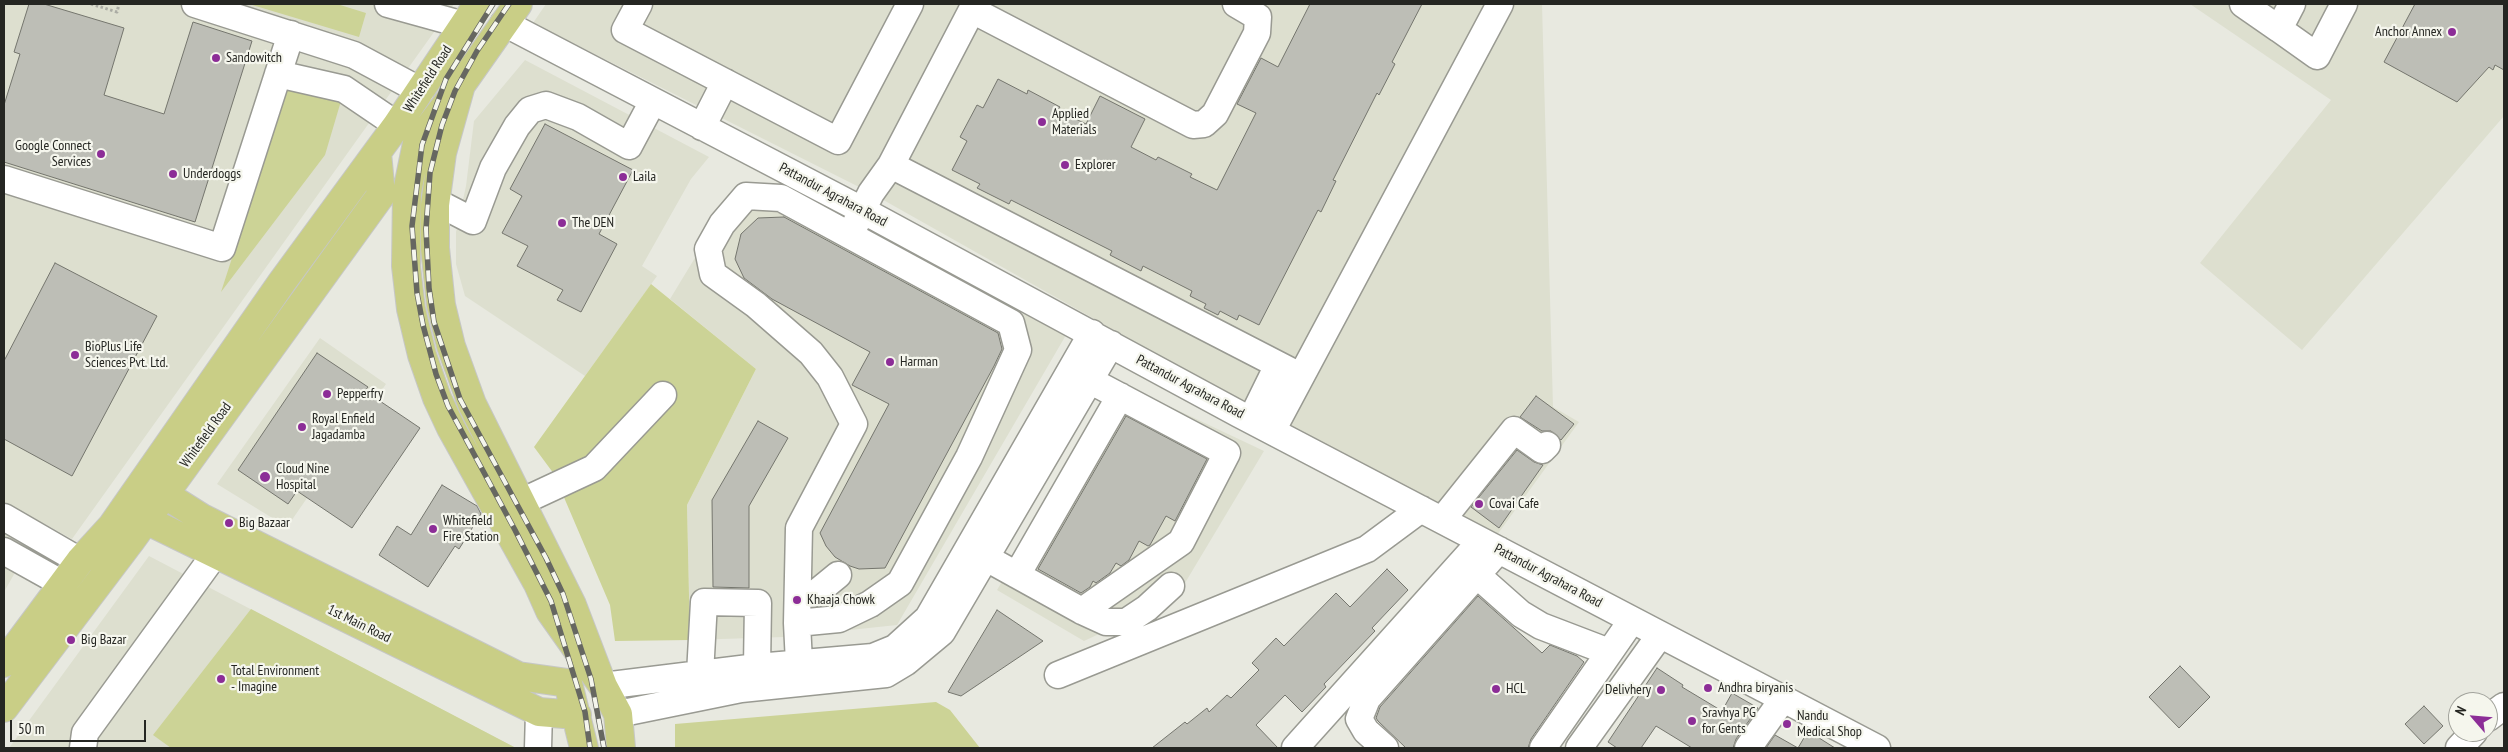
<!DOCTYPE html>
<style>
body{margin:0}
#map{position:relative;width:2508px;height:752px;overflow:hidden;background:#e8e9e0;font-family:"PT Sans Narrow",sans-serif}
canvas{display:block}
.frame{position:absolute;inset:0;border:5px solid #252622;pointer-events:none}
.north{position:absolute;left:2448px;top:692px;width:50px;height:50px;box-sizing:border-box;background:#f5f6ed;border:1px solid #a2a39c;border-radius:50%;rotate:297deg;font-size:14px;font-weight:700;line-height:20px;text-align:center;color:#252622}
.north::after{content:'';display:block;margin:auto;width:18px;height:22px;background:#8c2d97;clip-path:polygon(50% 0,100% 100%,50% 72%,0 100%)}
.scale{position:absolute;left:10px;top:720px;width:136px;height:22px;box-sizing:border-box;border:2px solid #252622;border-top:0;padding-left:6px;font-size:15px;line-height:18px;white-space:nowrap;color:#252622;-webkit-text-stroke:4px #f5f6ed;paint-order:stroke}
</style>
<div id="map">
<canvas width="2508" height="752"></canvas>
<div class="frame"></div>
<div class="north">N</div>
<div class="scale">50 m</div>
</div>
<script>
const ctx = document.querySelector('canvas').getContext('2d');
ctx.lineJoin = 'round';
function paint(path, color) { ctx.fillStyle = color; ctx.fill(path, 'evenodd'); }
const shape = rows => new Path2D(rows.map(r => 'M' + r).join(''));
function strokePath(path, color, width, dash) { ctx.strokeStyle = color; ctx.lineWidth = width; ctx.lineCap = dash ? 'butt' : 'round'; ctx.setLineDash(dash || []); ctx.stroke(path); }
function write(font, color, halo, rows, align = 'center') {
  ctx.font = font + ' "PT Sans Narrow",sans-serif'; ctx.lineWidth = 4.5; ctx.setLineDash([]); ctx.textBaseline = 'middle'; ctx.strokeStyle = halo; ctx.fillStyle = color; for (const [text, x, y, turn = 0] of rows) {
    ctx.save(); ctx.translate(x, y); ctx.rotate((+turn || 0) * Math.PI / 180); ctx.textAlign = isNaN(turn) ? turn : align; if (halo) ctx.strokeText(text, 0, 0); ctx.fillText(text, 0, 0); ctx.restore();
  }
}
paint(shape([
 [4,4,454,4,72,539,43,523,4,592],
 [546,4,1542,4,1553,407,1579,422,1497,535,1277,422,871,193,533,23],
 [2190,4,2504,4,2504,116,2302,350,2200,263,2331,100],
 [525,60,709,157,691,179,642,266,657,276,585,376,465,296,456,264,456,232,466,186,474,121],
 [772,186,1066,335,897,625,784,637,690,640,687,505,756,369,670,299,738,187],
 [320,338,386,384,287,527,217,484],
 [1120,383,1264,451,1176,598,1084,641,997,590],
 [149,556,516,748,9,748]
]), '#dddfcf');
paint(shape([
 [249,4,337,4,366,13,359,37],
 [288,85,341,101,325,155,221,292],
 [651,284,756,369,687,505,690,640,615,641,610,605,554,474,534,447],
 [251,609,516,748,171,748,153,735],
 [936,702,950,710,980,748,675,748,675,724]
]), '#ccd396');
const building = shape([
 [29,4,44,4,124,28,104,95,164,114,193,22,252,41,195,222,4,162,4,105,20,54,14,52,29,4],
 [1310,4,1422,4,1392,62,1395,64,1379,95,1377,93,1333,180,1336,181,1321,212,1318,210,1259,325,1239,315,1237,320,1220,311,1218,315,1204,308,1206,304,1190,296,1192,291,1143,266,1141,271,1110,255,1112,251,1011,200,1009,204,977,188,980,184,952,170,967,141,960,137,977,105,983,108,998,79,1027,94,1028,90,1060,107,1058,110,1086,124,1100,96,1145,119,1131,147,1156,160,1158,157,1192,174,1190,177,1217,190,1256,113,1237,104,1261,58,1278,67,1310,4],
 [2415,4,2504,4,2504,70,2495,65,2493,70,2489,67,2457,102,2384,62,2415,4],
 [545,124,633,170,599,234,617,244,581,312,557,300,563,290,517,266,528,246,502,233,522,196,510,189,545,124],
 [784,217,998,333,1002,349,994,366,885,568,859,569,850,566,835,557,826,546,820,533,889,404,852,385,870,352,772,299,744,278,735,259,741,234,758,218,784,217],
 [55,263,157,316,72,476,4,439,4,361,55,263],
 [317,353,368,387,365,391,420,428,352,528,297,491,288,504,238,470,317,353],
 [1536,396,1574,424,1561,440,1551,431,1542,431,1520,417,1536,396],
 [1126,416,1207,459,1175,521,1166,516,1150,545,1148,546,1139,541,1129,560,1121,566,1116,563,1110,573,1096,583,1093,581,1090,587,1081,593,1038,569,1126,416],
 [758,421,788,438,749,506,749,588,713,587,712,500,758,421],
 [1517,450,1534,462,1543,465,1499,528,1471,507,1517,450],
 [442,485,477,506,481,514,459,549,455,546,428,587,379,555,397,526,411,535,442,485],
 [1387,569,1408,590,1372,628,1375,631,1324,684,1326,687,1302,712,1285,695,1256,725,1278,748,1152,748,1185,722,1187,724,1207,708,1209,712,1227,695,1231,698,1259,670,1252,663,1276,638,1284,646,1336,593,1350,607,1387,569],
 [1478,596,1542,653,1550,645,1577,656,1584,662,1531,739,1528,748,1406,748,1378,721,1376,718,1380,707,1478,596],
 [997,610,1043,641,961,696,948,692,997,610],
 [2180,666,2210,697,2179,728,2149,697,2180,666],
 [1657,668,1683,685,1682,687,1722,711,1732,693,1758,708,1736,739,1733,748,1692,748,1656,726,1641,748,1617,748,1608,742,1657,668],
 [2424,706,2443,726,2424,744,2405,724,2424,706],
 [1808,731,1835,748,1766,748,1775,735,1798,748,1808,731]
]);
paint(building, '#bdbeb6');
strokePath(building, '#75766e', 1);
const minor = shape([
 [195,4,354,55,421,91],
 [388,4,464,25],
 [639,4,625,30,838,141,910,4],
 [2243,4,2279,29,2292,4],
 [972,10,1193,125,1204,124,1215,114,1257,33,1258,17,1236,4],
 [504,23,862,210,1239,414,1877,748],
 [2279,29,2317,56,2344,4],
 [278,74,344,89,397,125],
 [702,127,725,82],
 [891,165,1300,376],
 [4,179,222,248,291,34],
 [435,205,444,206,473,221,493,168,517,126,530,110,546,105,578,117,629,146,653,101],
 [855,225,871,193,891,165,975,4],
 [1251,420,1278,365],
 [1272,431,1500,4],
 [521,502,594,468,663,395],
 [4,517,80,561],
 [1442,520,1514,430,1542,450,1547,445],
 [970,549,1082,611,1106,622,1126,622,1147,608,1171,586],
 [4,551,63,584],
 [1017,575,1120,396],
 [1478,576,1521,614,1541,626,1609,652],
 [798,595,816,593,838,575],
 [1082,611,1181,542,1227,453,1091,381],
 [797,623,839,619,870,604,900,583,969,457,1018,350,1011,323,781,198,746,196,722,224,708,249,713,274,756,305,811,353,830,377,854,424,799,528,797,623,799,663],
 [700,674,704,602,758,603,757,667],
 [1058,675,1367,549,1421,509],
 [603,686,757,667,873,657,895,648,928,618,1092,333],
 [618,714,741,689,886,674,906,662,942,632,1111,344],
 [2488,718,2504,706],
 [83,748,85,733,215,554],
 [538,748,539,712],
 [1295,748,1481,541],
 [1385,748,1366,731,1359,719,1367,699,1499,550],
 [1543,748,1632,620],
 [1579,748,1660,635],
 [1748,748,1783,699],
 [2459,748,2474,732]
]);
const major = shape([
 [518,4,461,85,442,153,435,205,435,248,441,305,451,346,472,404,572,605,603,686],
 [453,96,417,143,407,192,406,266,411,309,422,355,437,398,451,428,538,584,550,611,603,686,618,714,621,748],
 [164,494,202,518,518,676,568,683,584,748],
 [146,520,539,712,577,715],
 [4,663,80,561,112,526,282,282,397,125,478,4],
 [4,708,132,539,381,195,377,153]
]);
strokePath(minor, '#999a92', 29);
strokePath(major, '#c6c7c6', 30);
strokePath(shape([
 [91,4,117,12,119,4]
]), '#abaca4', 3, [2.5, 2.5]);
strokePath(minor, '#fff', 26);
strokePath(major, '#c9ce86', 28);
const rail = shape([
 [493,4,446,79,422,145,412,226,417,293,423,325,436,374,448,406,515,530,551,601,585,712,590,748],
 [509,4,477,51,455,91,442,125,430,173,426,229,429,288,434,322,460,399,546,558,563,594,591,679,604,748]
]);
strokePath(rail, '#666761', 5.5);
strokePath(rail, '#f5f6ed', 4, [11]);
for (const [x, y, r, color] of [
 [2452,32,5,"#8c2d97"],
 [216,58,5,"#8c2d97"],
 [1042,122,5,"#8c2d97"],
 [101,154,5,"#8c2d97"],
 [1065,165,5,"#8c2d97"],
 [173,174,5,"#8c2d97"],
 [623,177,5,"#8c2d97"],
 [562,223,5,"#8c2d97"],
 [75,355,5,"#8c2d97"],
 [890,362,5,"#8c2d97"],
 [327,394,5,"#8c2d97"],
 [302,427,5,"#8c2d97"],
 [265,477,6,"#8c2d97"],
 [1479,504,5,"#8c2d97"],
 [229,523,5,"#8c2d97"],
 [433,529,5,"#8c2d97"],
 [797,600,5,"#8c2d97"],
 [71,640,5,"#8c2d97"],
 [221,679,5,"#8c2d97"],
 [1708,688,5,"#8c2d97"],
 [1496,689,5,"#8c2d97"],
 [1661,690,5,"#8c2d97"],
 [1692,721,5,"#8c2d97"],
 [1787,724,5,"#8c2d97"]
]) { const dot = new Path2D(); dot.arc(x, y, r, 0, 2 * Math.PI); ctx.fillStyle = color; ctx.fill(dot); strokePath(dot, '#f5f6ed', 2); }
write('14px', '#252622', '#f5f6ed', [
 ["Anchor Annex",2442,32,"right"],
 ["Sandowitch",226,58],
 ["Applied",1052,114],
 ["Materials",1052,130],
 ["Google Connect",91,146,"right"],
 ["Services",91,162,"right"],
 ["Explorer",1075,165],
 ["Underdoggs",183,174],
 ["Laila",633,177],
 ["The DEN",572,223],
 ["BioPlus Life",85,347],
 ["Sciences Pvt. Ltd.",85,363],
 ["Harman",900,362],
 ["Pepperfry",337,394],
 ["Royal Enfield",312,419],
 ["Jagadamba",312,435],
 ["Cloud Nine",276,469],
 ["Hospital",276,485],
 ["Covai Cafe",1489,504],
 ["Whitefield",443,521],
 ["Fire Station",443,537],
 ["Big Bazaar",239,523],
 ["Khaaja Chowk",807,600],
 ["Big Bazar",81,640],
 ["Total Environment",231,671],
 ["- Imagine",231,687],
 ["Andhra biryanis",1718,688],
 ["HCL",1506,689],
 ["Delivhery",1651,690,"right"],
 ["Sravhya PG",1702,713],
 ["for Gents",1702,729],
 ["Nandu",1797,716],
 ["Medical Shop",1797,732]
], 'left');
write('14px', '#252622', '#f5f6ed', [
 ["Whitefield Road",428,79,-57],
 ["Pattandur Agrahara Road",833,195,28],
 ["Pattandur Agrahara Road",1190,387,28],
 ["Whitefield Road",206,435,-54],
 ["Pattandur Agrahara Road",1548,576,28],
 ["1st Main Road",359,624,26]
]);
</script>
